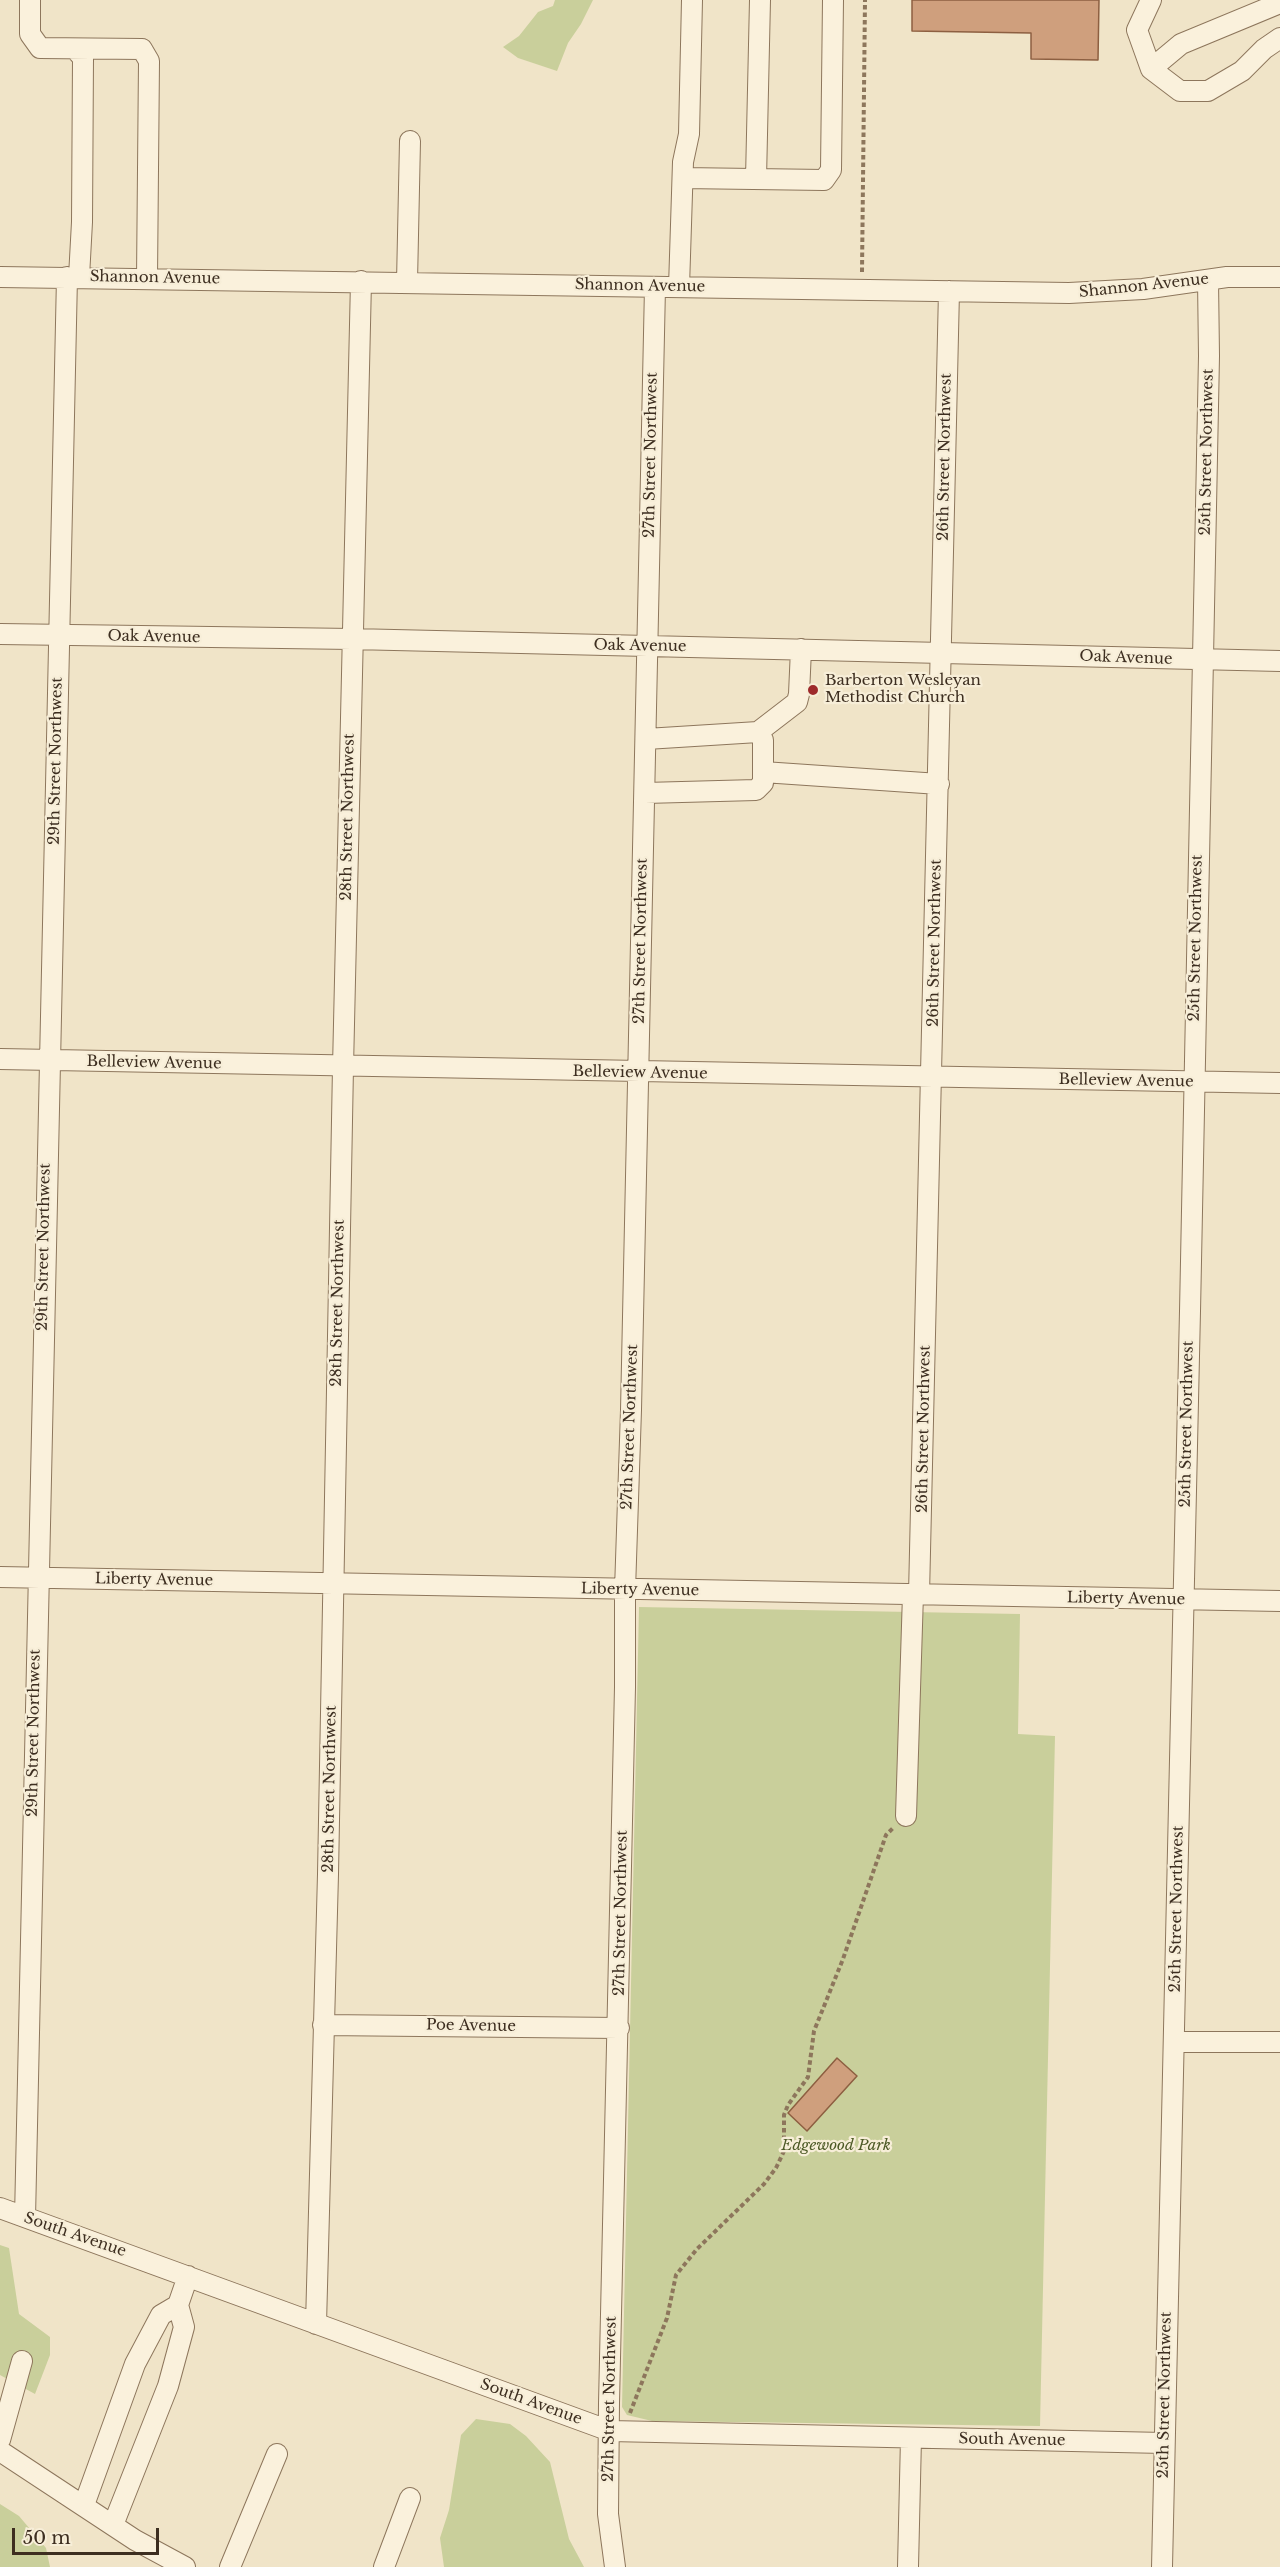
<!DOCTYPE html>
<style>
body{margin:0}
#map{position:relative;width:1280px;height:2567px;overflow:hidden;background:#f0e4c8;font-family:"Libre Baskerville",serif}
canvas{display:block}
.scale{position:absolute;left:12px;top:2528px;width:147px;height:27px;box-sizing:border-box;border:3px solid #3d2e20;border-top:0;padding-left:8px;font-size:18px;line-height:21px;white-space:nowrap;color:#3d2e20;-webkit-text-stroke:4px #f7eed8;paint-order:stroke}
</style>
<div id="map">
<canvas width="1280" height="2567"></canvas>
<div class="scale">50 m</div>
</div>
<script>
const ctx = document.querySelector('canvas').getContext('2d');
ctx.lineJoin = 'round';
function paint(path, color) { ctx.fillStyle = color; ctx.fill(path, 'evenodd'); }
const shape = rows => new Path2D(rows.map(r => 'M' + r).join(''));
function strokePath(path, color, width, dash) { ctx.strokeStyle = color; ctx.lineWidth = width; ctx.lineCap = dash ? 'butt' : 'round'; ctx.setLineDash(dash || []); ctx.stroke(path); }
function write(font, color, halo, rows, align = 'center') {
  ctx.font = font + ' "Libre Baskerville",serif'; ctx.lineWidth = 4.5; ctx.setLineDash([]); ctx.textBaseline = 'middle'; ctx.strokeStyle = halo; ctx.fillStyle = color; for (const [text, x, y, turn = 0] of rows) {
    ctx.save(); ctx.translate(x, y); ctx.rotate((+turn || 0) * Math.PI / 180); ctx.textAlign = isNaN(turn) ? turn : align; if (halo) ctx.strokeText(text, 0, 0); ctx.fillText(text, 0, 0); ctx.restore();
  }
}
paint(shape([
 [555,0,593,0,581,24,568,43,557,71,518,58,503,47,519,36,538,12,553,6],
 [639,1607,1020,1614,1018,1734,1055,1736,1040,2426,652,2421,627,2415,622,2407],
 [0,2245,9,2248,19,2314,50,2337,50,2355,35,2394,0,2375],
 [476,2419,510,2424,526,2436,550,2462,569,2539,584,2567,444,2567,440,2538,449,2510,461,2435],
 [0,2504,19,2516,46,2548,50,2567,0,2567]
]), '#c9cf9b');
const building = shape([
 [912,0,1099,0,1098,60,1031,59,1031,33,912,31,912,0],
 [837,2058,857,2076,807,2131,788,2113,837,2058]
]);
paint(building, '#cf9f7d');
strokePath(building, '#8d5f41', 1.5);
const minor = shape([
 [30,0,30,34,40,48,142,49,149,61,147,278],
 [1151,0,1137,30,1151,69,1180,91,1208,91,1242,71,1264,49,1280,38],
 [76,50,83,58,82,222,79,277],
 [1151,69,1181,44,1280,3],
 [683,178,824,180,831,170,833,0],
 [756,179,760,0],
 [0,277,1069,293,1143,289,1227,277,1280,277],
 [407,282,410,141],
 [679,287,683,162,689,134,692,0],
 [0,634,352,639,1280,661],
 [758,732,797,702,799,694,801,649],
 [763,772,939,784],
 [645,793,756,790,763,783,763,740,758,732,646,739],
 [0,1059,1280,1083],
 [0,1577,1280,1601],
 [919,1594,949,291],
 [906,1816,913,1594],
 [323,2025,619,2028],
 [1174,2042,1280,2042],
 [0,2208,610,2431,1164,2443],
 [25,2217,67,277],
 [316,2324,328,1874,343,1067,361,281],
 [0,2440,22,2361],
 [0,2451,135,2540,185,2567],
 [84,2505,135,2364,161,2315,178,2305],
 [113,2525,168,2386,184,2327,178,2305,188,2276],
 [230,2567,277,2454],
 [384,2567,410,2498],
 [615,2567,608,2514,609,2403,625,1687,625,1590,631,1410,655,287],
 [908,2567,911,2438],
 [1162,2567,1190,1311,1209,356,1208,280]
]);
strokePath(minor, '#8d765c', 22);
strokePath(shape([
 [862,272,865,0],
 [630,2413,667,2318,676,2275,697,2249,764,2184,776,2168,784,2151,784,2115,788,2105,808,2077,814,2031,843,1959,886,1835,894,1827]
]), '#8d765c', 4, [4.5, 3]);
strokePath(minor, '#faf1dc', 20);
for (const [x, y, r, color] of [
 [813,690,6,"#9e2a2b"]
]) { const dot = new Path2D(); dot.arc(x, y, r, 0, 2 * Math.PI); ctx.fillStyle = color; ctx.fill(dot); strokePath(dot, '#f7eed8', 2); }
write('15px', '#3d2e20', '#f7eed8', [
 ["Shannon Avenue",155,278,1],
 ["Shannon Avenue",640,286,1],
 ["Shannon Avenue",1144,286,-6],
 ["25th Street Northwest",1207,452,-89],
 ["27th Street Northwest",651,455,-89],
 ["26th Street Northwest",945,457,-89],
 ["Oak Avenue",154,637,1],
 ["Oak Avenue",640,646,1],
 ["Oak Avenue",1126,658,2],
 ["29th Street Northwest",56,761,-89],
 ["28th Street Northwest",348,817,-89],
 ["25th Street Northwest",1196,938,-89],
 ["27th Street Northwest",641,941,-89],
 ["26th Street Northwest",935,943,-89],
 ["Belleview Avenue",154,1063,1],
 ["Belleview Avenue",640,1073,1],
 ["Belleview Avenue",1126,1081,1],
 ["29th Street Northwest",44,1247,-89],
 ["28th Street Northwest",338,1303,-89],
 ["25th Street Northwest",1187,1424,-89],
 ["27th Street Northwest",630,1427,-88],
 ["26th Street Northwest",924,1429,-89],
 ["Liberty Avenue",154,1580,1],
 ["Liberty Avenue",640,1590,1],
 ["Liberty Avenue",1126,1599,1],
 ["29th Street Northwest",34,1733,-89],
 ["28th Street Northwest",330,1789,-89],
 ["25th Street Northwest",1177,1909,-89],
 ["27th Street Northwest",621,1913,-89],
 ["Poe Avenue",471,2026,1],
 ["South Avenue",75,2235,19],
 ["25th Street Northwest",1165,2395,-89],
 ["27th Street Northwest",610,2399,-89],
 ["South Avenue",531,2402,20],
 ["South Avenue",1012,2440,1]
]);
write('15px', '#3d2e20', '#f7eed8', [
 ["Barberton Wesleyan",825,681],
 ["Methodist Church",825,698]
], 'left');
write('italic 15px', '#4d5a26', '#f7eed8', [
 ["Edgewood Park",836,2146]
]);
</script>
